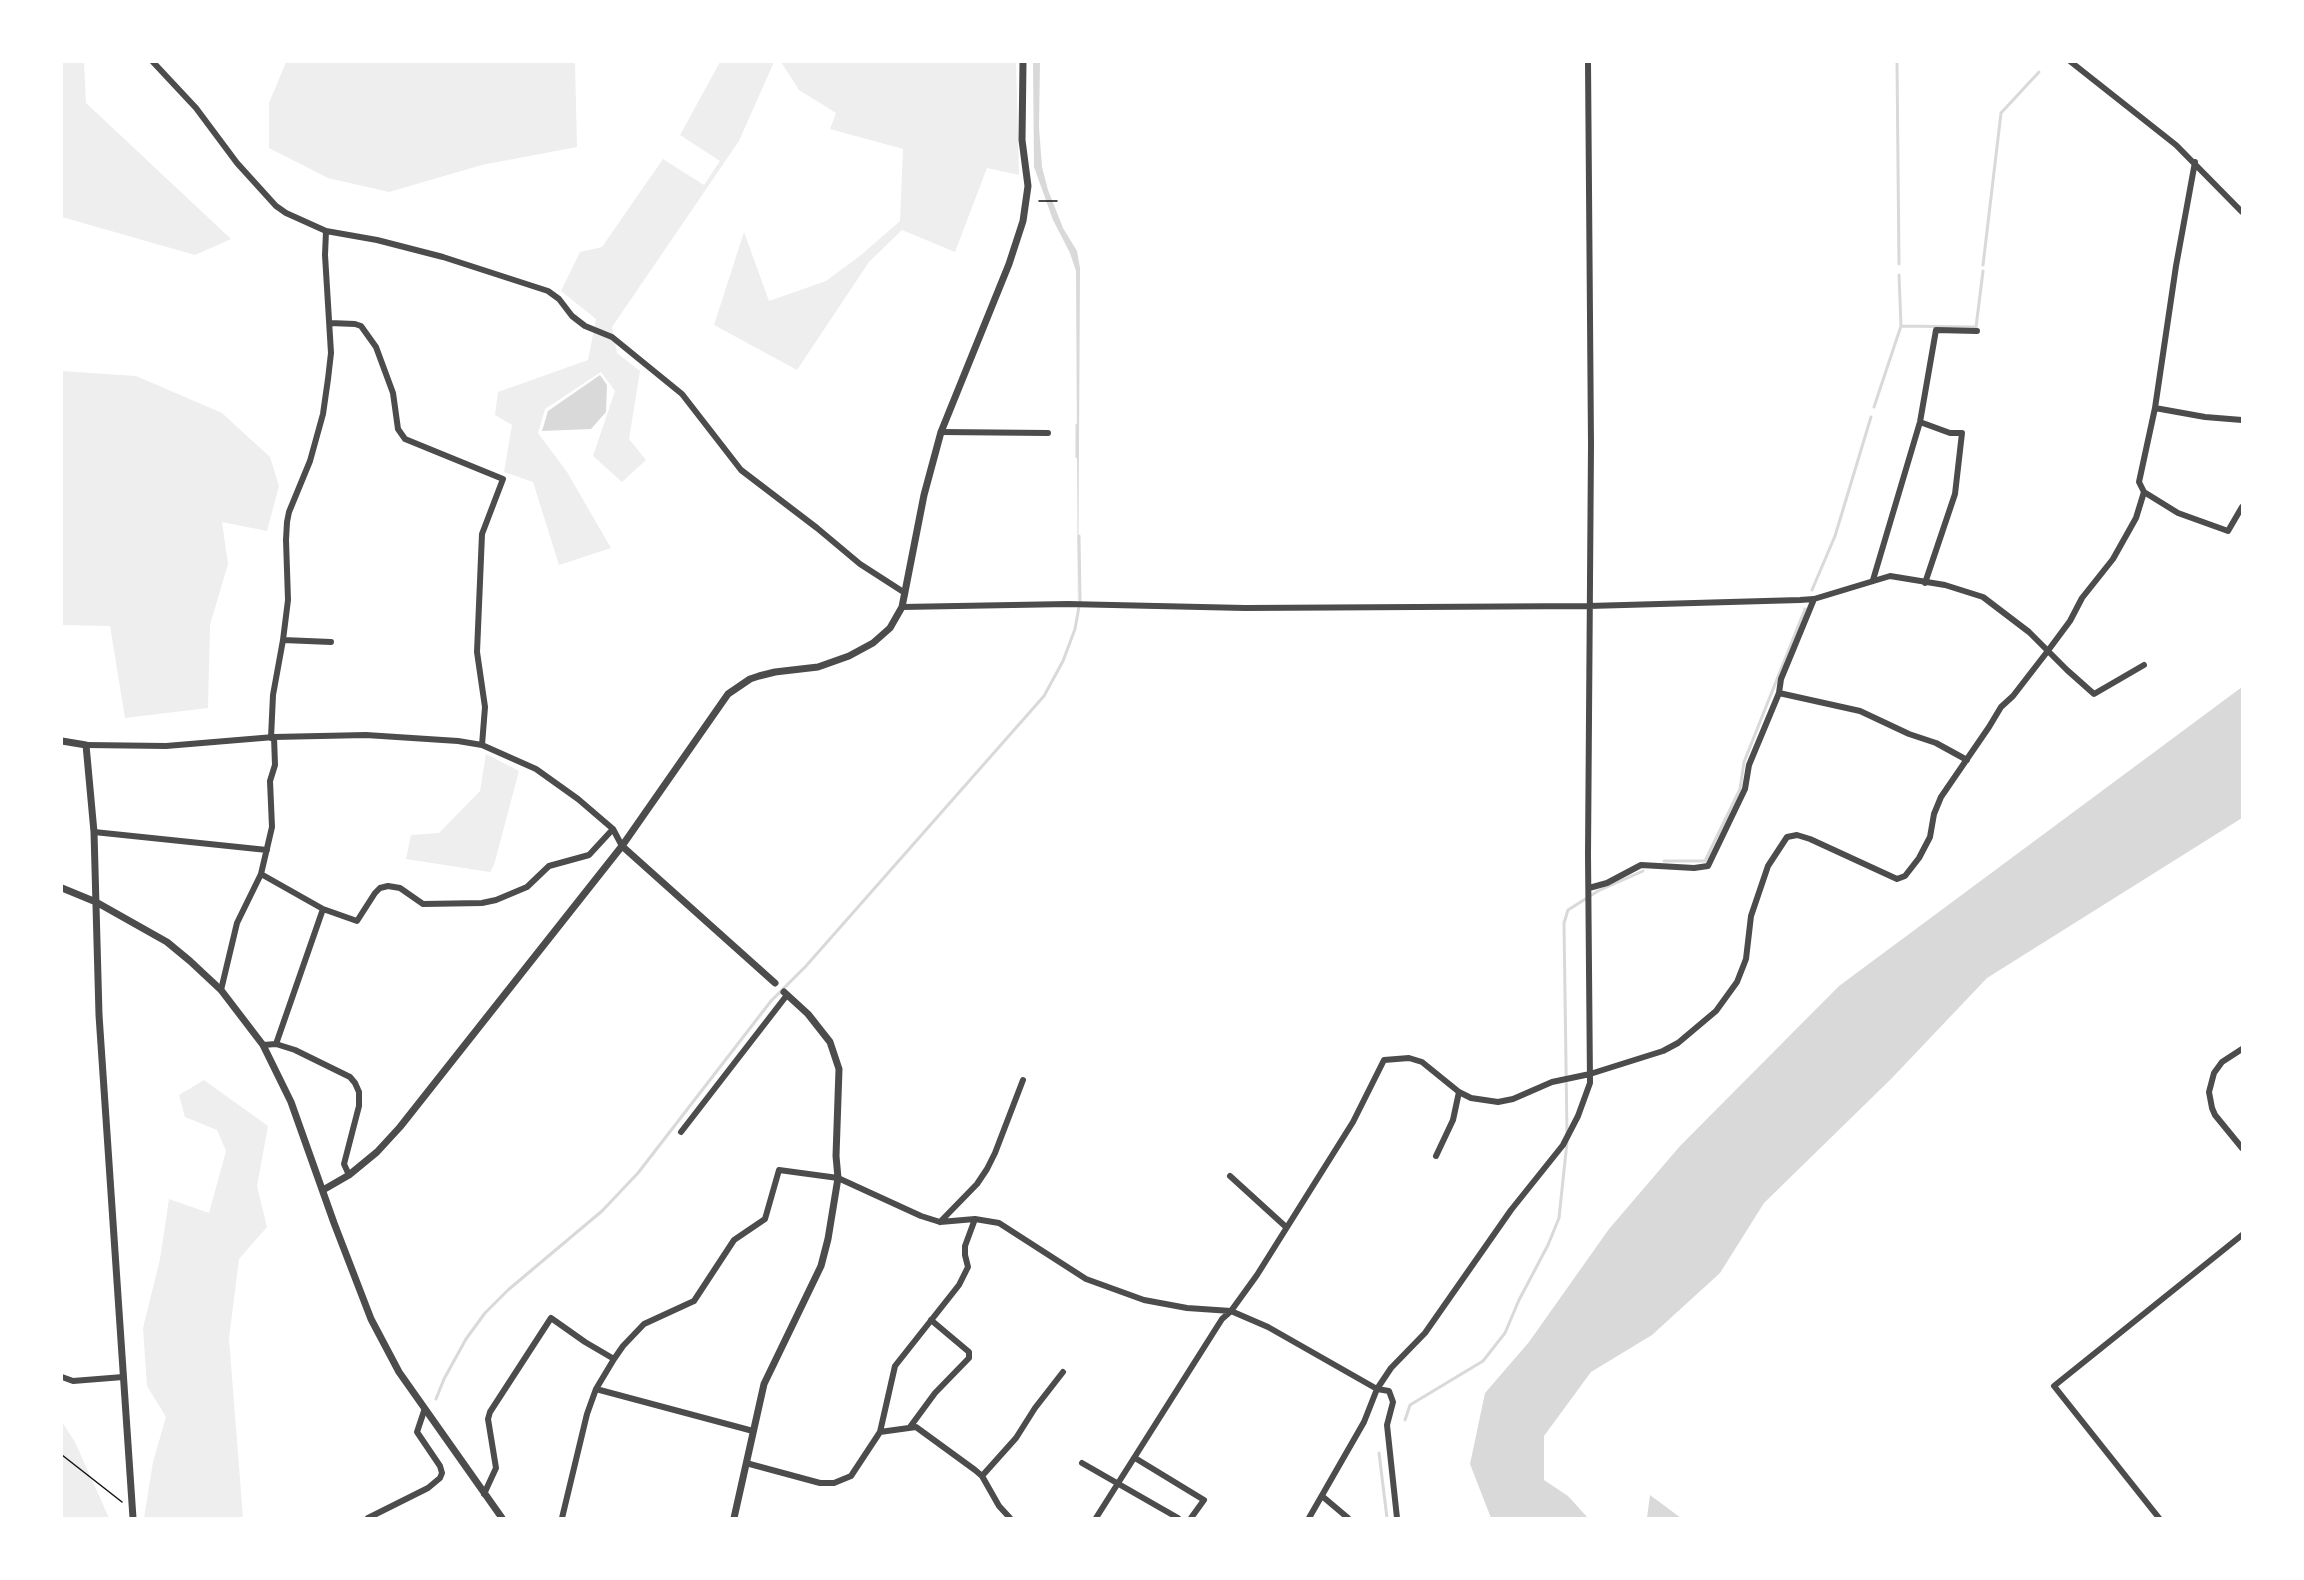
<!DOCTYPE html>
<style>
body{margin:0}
#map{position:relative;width:2304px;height:1580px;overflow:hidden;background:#fff;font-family:"Source Sans 3",sans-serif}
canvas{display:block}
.frame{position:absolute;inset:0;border:63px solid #fff;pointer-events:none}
</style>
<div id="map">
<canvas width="2304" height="1580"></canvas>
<div class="frame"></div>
</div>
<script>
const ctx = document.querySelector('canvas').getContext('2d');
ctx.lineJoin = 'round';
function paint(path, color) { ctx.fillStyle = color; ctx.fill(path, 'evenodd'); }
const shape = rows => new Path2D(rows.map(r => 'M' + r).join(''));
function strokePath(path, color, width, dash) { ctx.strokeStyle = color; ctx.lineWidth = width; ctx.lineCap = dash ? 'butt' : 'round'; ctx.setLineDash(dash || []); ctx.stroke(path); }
paint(shape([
 [62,62,84,62,86,103,231,239,195,255,62,217],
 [286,62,575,62,577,147,482,165,389,192,328,178,269,148,269,103],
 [720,62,774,62,739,141,612,327,617,353,640,371,629,439,646,460,622,482,593,456,615,391,601,372,545,409,538,433,567,472,611,548,559,565,533,482,504,472,512,425,495,415,498,392,588,360,596,319,561,291,580,252,602,247,663,159,704,185,720,161,680,135],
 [781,62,1016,62,1019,175,987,168,955,252,902,230,869,262,797,370,714,325,744,232,769,301,826,281,861,255,900,221,903,149,830,129,836,113,799,90],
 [62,371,136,376,222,413,270,457,279,486,267,531,222,522,228,564,210,625,208,708,125,718,110,626,62,625],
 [486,754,519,771,494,865,490,872,406,859,411,835,439,833,480,791],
 [204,1080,268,1126,257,1186,267,1227,239,1259,229,1338,243,1518,144,1518,153,1462,166,1417,147,1386,143,1328,160,1259,169,1199,209,1213,226,1151,217,1130,185,1117,179,1095],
 [62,1422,75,1442,109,1518,62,1518]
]), '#eee');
paint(shape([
 [1033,62,1040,62,1039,127,1042,167,1048,190,1063,228,1077,251,1080,268,1078,624,1076,271,1070,253,1053,220,1034,167],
 [600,375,607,385,606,412,591,429,542,431,548,411],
 [2242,687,2242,818,1987,978,1891,1079,1764,1203,1720,1273,1652,1335,1591,1372,1544,1436,1544,1480,1568,1496,1588,1518,1491,1518,1470,1464,1485,1393,1529,1342,1609,1229,1680,1146,1839,986],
 [1650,1495,1681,1518,1647,1518]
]), '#d9d9d9');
strokePath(shape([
 [1897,62,1899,264],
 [1983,265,2001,113,2039,72],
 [1901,326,1976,327,1983,271],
 [1874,407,1901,326,1899,275],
 [1077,425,1077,457],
 [1812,590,1835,536,1871,417],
 [1664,861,1705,861,1740,789,1744,762,1805,609],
 [1567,1135,1564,923,1568,910,1598,891,1643,871],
 [436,1399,444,1379,466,1339,485,1313,508,1290,602,1211,638,1173,771,1001,806,966,1044,696,1063,661,1075,629,1080,601,1079,536],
 [1405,1420,1410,1405,1483,1361,1505,1333,1519,1300,1548,1245,1559,1218,1567,1142],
 [1379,1453,1387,1518]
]), '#d9d9d9', 3);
strokePath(shape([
 [1039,201,1057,201],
 [62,1455,122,1502]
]), '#111', 1.5);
strokePath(shape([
 [153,62,196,108,237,163,276,206,286,213,326,231,377,240,443,257,548,291,559,299,572,316,585,326,612,337,682,394,741,470,817,528,860,564,905,593],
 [2071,62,2176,145,2242,212],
 [2195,162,2176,266,2155,408,2139,482,2144,492,2178,513,2228,531,2242,507],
 [330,323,355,324,361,326,376,347,393,393,398,429,405,439,503,479,482,534,477,652,485,707,482,745],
 [2155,408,2205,417,2242,420],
 [1920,422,1950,433,1962,433,1955,494,1925,583],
 [941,432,1048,433],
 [1873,580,1920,422,1936,330,1977,331],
 [902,607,1068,604,1245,608,1589,606,1800,600,1814,599,1890,576,1945,585,1983,597,2029,632,2067,670,2094,694,2144,665],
 [283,640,331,642],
 [1779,693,1781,679,1814,599],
 [271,738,273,695,283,640,288,600,286,540,287,522,289,512,310,461,323,414,328,379,331,353,325,255,326,231],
 [86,745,166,746,274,737,366,735,458,741,482,745,536,769,578,799,613,829,622,846],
 [94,832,267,850],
 [261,874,323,909,357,921,375,893,380,888,388,886,400,888,423,904,482,903,496,900,527,887,549,866,589,855,613,829],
 [1589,888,1607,883,1641,865,1694,868,1708,866,1745,789,1749,765,1779,693,1860,711,1909,734,1936,743,1967,760],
 [221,990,237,923,261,874,272,827,270,781,275,765,274,737],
 [276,1044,323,909],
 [263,1045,276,1044,295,1050,350,1077,355,1083,359,1092,359,1106,344,1164,349,1175],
 [2242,1049,2222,1062,2214,1073,2209,1092,2212,1108,2215,1115,2242,1148],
 [681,1132,787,995],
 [1436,1156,1453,1120,1459,1092],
 [1230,1176,1286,1227],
 [940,1222,977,1184,987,1169,995,1153,1023,1080],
 [62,1377,73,1381,123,1377],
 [596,1389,753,1431],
 [910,1427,935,1393,969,1358,969,1352,931,1320],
 [880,1432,895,1366,959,1285,968,1267,965,1255,965,1246,975,1219],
 [1135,1458,1204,1500,1191,1518],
 [746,1463,820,1483,834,1483,851,1476,880,1432,916,1427,975,1470,982,1476,999,1506,1010,1518],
 [1082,1463,1178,1518],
 [982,1476,1016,1438,1035,1408,1063,1372],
 [484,1494,496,1468,488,1419,490,1412,551,1318,585,1342,614,1359],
 [1322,1496,1348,1518],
 [368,1518,428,1488,440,1478,442,1473,440,1466,417,1432,424,1411],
 [562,1518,587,1414,596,1389,614,1359,623,1346,644,1324,694,1301,734,1240,765,1219,779,1170,838,1178,921,1216,940,1222,975,1219,999,1223,1086,1279,1144,1300,1187,1308,1231,1311,1268,1327,1377,1389,1389,1391,1393,1402,1387,1425,1397,1518],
 [1096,1518,1222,1319,1231,1311,1257,1275,1353,1122,1384,1060,1409,1058,1422,1062,1459,1092,1471,1098,1498,1102,1513,1099,1552,1082,1590,1074,1663,1051,1678,1043,1716,1011,1737,982,1746,959,1751,916,1768,866,1787,837,1797,835,1810,839,1897,879,1905,876,1919,858,1930,837,1934,814,1941,797,1989,727,2001,707,2013,696,2047,652,2070,621,2082,598,2113,559,2136,518,2144,492],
 [1309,1518,1364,1422,1377,1389,1391,1368,1425,1333,1511,1210,1563,1145,1578,1116,1590,1083,1588,854,1591,445,1588,62],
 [2159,1518,2054,1386,2242,1235]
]), '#4c4c4c', 6);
strokePath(shape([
 [62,741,86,745,94,832,99,1015,133,1518],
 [622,846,775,983],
 [62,888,96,902,167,942,190,961,221,990,263,1045,291,1102,334,1223,371,1319,399,1372,502,1518],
 [323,1190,349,1175,377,1152,400,1127,622,846,728,694,750,679,759,676,775,672,818,667,849,656,873,643,890,628,902,607,924,495,941,432,1009,264,1023,221,1028,186,1022,140,1023,62],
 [734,1518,764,1384,821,1266,828,1239,838,1178,836,1156,839,1069,830,1042,808,1014,784,992]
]), '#4c4c4c', 7);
</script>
